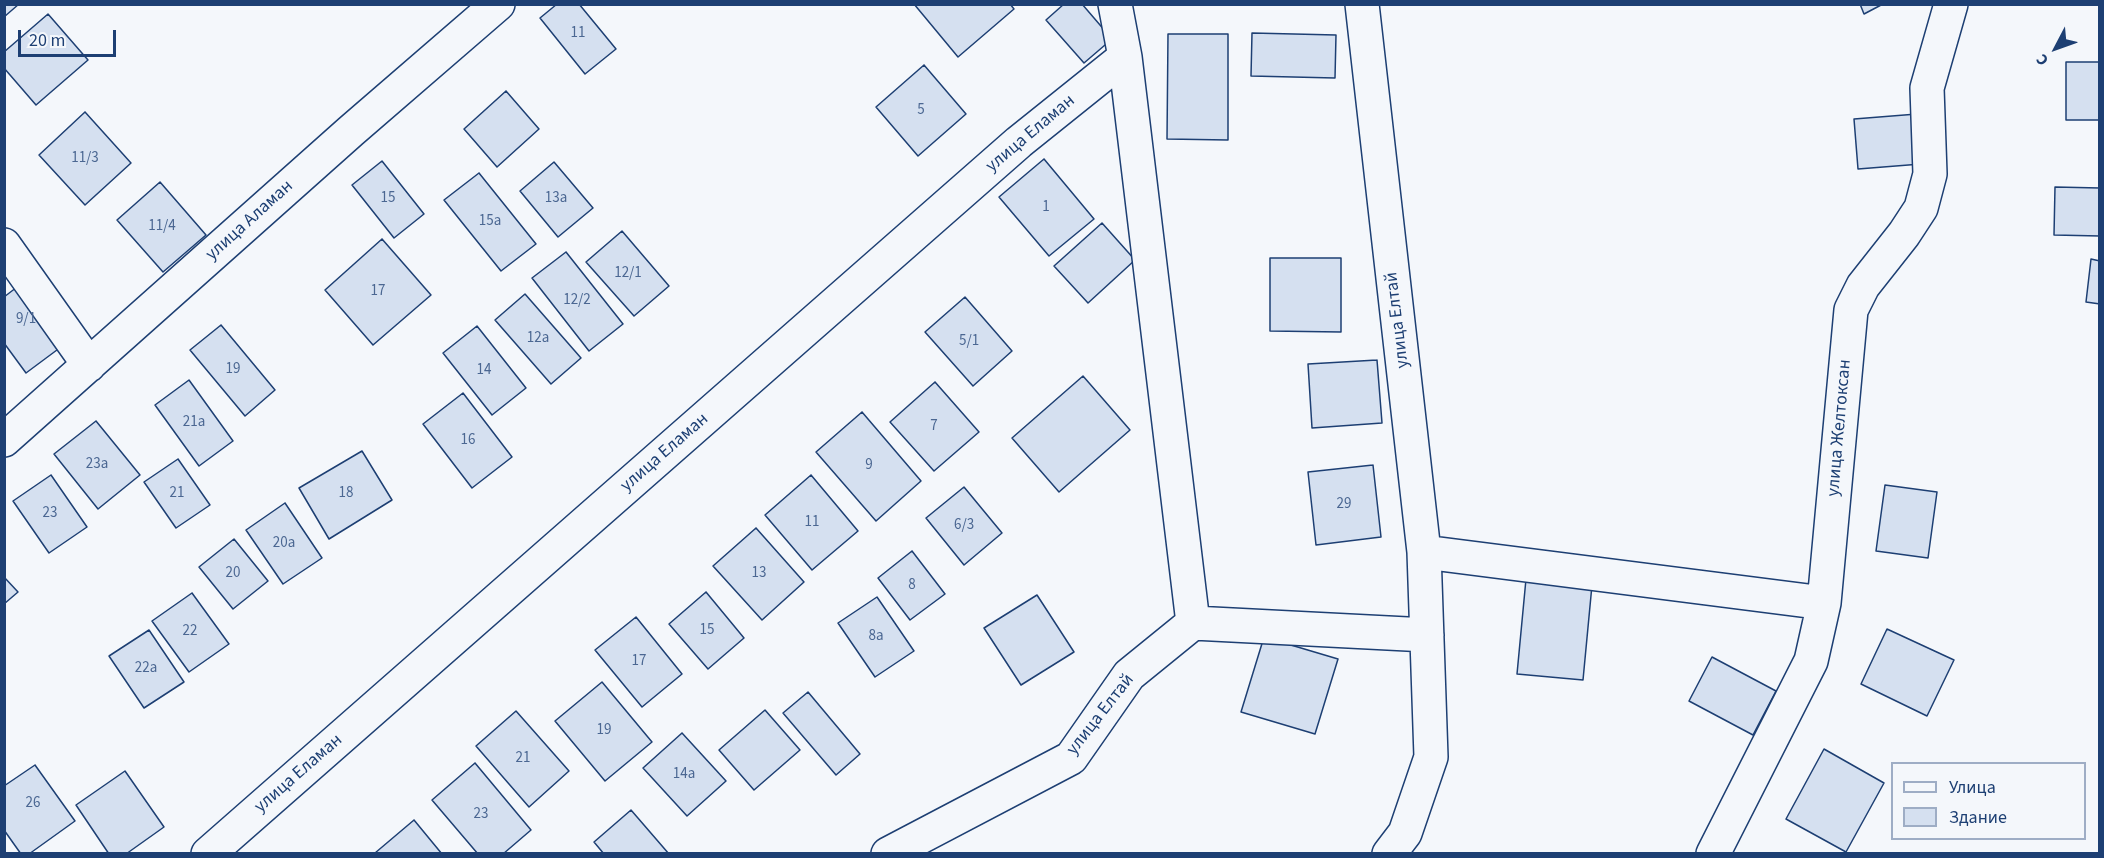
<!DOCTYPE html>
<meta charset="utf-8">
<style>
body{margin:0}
#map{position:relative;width:2104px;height:858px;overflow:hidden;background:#f4f7fb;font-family:"Source Sans 3",sans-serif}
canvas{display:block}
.frame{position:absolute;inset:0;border:6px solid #1d3f73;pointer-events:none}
.legend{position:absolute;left:1891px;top:762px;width:195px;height:78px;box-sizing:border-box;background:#f4f7fb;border:2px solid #9eadc5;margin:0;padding:8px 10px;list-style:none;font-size:18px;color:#1d3f73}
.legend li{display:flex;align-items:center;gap:12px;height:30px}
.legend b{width:30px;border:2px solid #9eadc5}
.north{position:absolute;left:2026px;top:18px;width:60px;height:60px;-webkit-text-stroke:4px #f4f7fb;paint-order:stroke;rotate:229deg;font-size:16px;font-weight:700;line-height:24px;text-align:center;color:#1d3f73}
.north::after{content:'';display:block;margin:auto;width:21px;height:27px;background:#1d3f73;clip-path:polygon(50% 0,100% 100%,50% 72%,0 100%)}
.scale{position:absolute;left:18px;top:30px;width:98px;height:27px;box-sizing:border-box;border:3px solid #1d3f73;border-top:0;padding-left:8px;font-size:18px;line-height:21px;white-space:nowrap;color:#1d3f73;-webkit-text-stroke:4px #f4f7fb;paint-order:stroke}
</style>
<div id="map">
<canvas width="2104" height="858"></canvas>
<div class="frame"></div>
<ul class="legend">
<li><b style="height:8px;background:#f4f7fb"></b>Улица</li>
<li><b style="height:16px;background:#d5e0f0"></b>Здание</li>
</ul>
<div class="north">С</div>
<div class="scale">20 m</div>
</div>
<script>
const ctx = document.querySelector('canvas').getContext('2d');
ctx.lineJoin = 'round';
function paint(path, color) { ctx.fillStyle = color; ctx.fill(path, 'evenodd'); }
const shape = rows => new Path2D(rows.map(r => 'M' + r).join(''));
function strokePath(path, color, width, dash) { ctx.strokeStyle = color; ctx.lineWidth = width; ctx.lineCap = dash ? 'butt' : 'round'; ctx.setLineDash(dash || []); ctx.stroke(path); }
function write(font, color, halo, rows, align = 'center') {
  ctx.font = font + ' "Source Sans 3",sans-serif'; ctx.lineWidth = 4.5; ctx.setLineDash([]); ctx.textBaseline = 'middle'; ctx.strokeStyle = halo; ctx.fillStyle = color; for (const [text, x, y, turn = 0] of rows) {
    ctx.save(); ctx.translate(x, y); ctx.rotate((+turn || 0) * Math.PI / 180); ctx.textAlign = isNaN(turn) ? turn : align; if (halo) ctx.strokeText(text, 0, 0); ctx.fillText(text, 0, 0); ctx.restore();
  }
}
const building = shape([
 [4,4,19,4,4,17,4,4],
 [557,4,579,4,616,49,585,74,540,18,557,4],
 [914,4,1010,4,1014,9,958,57,914,4],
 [1064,4,1082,4,1112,39,1084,63,1046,20,1064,4],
 [1860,4,1883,4,1864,14,1860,4],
 [48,14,88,60,36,105,4,68,4,52,48,14],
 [1252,33,1336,35,1335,78,1251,76,1252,33],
 [1168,34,1228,34,1228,140,1167,139,1168,34],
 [2066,62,2100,62,2100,120,2066,120,2066,62],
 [924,65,966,114,918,156,876,107,924,65],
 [506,91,539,129,497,167,464,129,506,91],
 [85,112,131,163,85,205,39,155,85,112],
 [1917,114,1921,164,1858,169,1854,119,1917,114],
 [1044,159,1094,219,1049,256,999,197,1044,159],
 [382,161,424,214,394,238,352,185,382,161],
 [554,162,593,208,558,237,520,191,554,162],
 [479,173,536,244,501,271,444,200,479,173],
 [160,182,206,235,163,272,117,220,160,182],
 [2055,187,2100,188,2100,236,2054,235,2055,187],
 [1102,223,1135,260,1088,303,1054,266,1102,223],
 [622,231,669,286,634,316,586,262,622,231],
 [382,239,431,295,373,345,325,290,382,239],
 [566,252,623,324,589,351,532,278,566,252],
 [1270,258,1341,258,1341,332,1270,331,1270,258],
 [2091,259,2100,261,2100,304,2086,302,2091,259],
 [21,284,65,344,26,373,4,343,4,297,21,284],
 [525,294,581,358,551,384,495,320,525,294],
 [965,297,1012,351,973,386,925,332,965,297],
 [221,325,275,390,245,416,190,350,221,325],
 [477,326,526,388,492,415,443,353,477,326],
 [1377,360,1382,423,1312,428,1308,364,1377,360],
 [1083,376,1130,430,1059,492,1012,438,1083,376],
 [189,380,233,441,199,466,155,405,189,380],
 [935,382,979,432,934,471,890,422,935,382],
 [463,393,512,457,472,488,423,424,463,393],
 [862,412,921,481,876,521,816,452,862,412],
 [96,421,140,475,98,509,54,454,96,421],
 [362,451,392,500,329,539,299,488,362,451],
 [178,459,210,505,176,528,144,482,178,459],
 [1373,465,1381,537,1316,545,1308,472,1373,465],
 [51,475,87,527,49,553,13,501,51,475],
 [811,475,858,531,812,570,765,515,811,475],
 [1885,485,1937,492,1928,558,1876,551,1885,485],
 [964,487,1002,533,964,565,926,518,964,487],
 [285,503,322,558,283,584,246,530,285,503],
 [756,528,804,582,762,620,713,566,756,528],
 [234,539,268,581,233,609,199,567,234,539],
 [912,551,945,594,910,620,878,578,912,551],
 [4,577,18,592,4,604,4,577],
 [1526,579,1592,585,1583,680,1517,674,1526,579],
 [706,592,744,638,708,669,669,624,706,592],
 [192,593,229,644,189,672,152,621,192,593],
 [1037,595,1074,652,1021,685,984,628,1037,595],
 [877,597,914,651,875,677,838,623,877,597],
 [636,617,682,674,642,707,595,650,636,617],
 [1887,629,1954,660,1927,716,1861,684,1887,629],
 [149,630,184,682,144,708,109,656,149,630],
 [1264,637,1338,659,1315,734,1241,712,1264,637],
 [1712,657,1776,691,1753,735,1689,701,1712,657],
 [602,682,652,742,605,781,555,721,602,682],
 [808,692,860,754,836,775,783,713,808,692],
 [765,710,800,750,754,790,719,750,765,710],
 [516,711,569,771,529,807,476,746,516,711],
 [682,733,726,781,687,816,643,768,682,733],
 [1824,749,1884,783,1846,852,1786,819,1824,749],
 [475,763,531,830,503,854,478,854,432,800,475,763],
 [35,765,75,821,29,854,21,854,4,830,4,786,35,765],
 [125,771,164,827,126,854,109,854,76,805,125,771],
 [631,810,669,854,604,854,594,842,631,810],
 [414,820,442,854,376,854,375,853,414,820]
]);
paint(building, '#d5e0f0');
strokePath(building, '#1d3f73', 1.5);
const minor = shape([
 [1115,4,1125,57,1193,623],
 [1362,4,1424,552,1431,757,1405,833,1389,854],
 [4,245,89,365],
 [4,440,351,131,498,4],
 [1424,552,1824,603],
 [208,854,1019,142,1125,57],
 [888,854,1071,758,1129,675,1193,623,1427,635],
 [1713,854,1811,661,1824,603,1851,310,1863,286,1904,234,1921,208,1930,174,1927,88,1951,4]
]);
strokePath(minor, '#1d3f73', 36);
strokePath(minor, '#f4f7fb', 33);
write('15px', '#4b6792', null, [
 ["11",578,34],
 ["5",921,111],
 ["11/3",85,159],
 ["15",388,199],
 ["13а",556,199],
 ["1",1046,208],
 ["15а",490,222],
 ["11/4",162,227],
 ["12/1",628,274],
 ["17",378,292],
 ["12/2",577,301],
 ["9/1",26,320],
 ["12а",538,339],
 ["5/1",969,342],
 ["19",233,370],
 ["14",484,371],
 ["21а",194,423],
 ["7",934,427],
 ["16",468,441],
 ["23а",97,465],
 ["9",869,466],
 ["21",177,494],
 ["18",346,494],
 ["29",1344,505],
 ["23",50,514],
 ["11",812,523],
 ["6/3",964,526],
 ["20а",284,544],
 ["20",233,574],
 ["13",759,574],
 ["8",912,586],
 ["15",707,631],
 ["22",190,632],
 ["8а",876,637],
 ["17",639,662],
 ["22а",146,669],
 ["19",604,731],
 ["21",523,759],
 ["14а",684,775],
 ["26",33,804],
 ["23",481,815]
]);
write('18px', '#1d3f73', '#f4f7fb', [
 ["улица Еламан",1031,134,-40],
 ["улица Аламан",250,221,-42],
 ["улица Елтай",1398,320,-97],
 ["улица Желтоксан",1840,428,-85],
 ["улица Еламан",665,453,-41],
 ["улица Елтай",1101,715,-52],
 ["улица Еламан",299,774,-41]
]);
</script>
